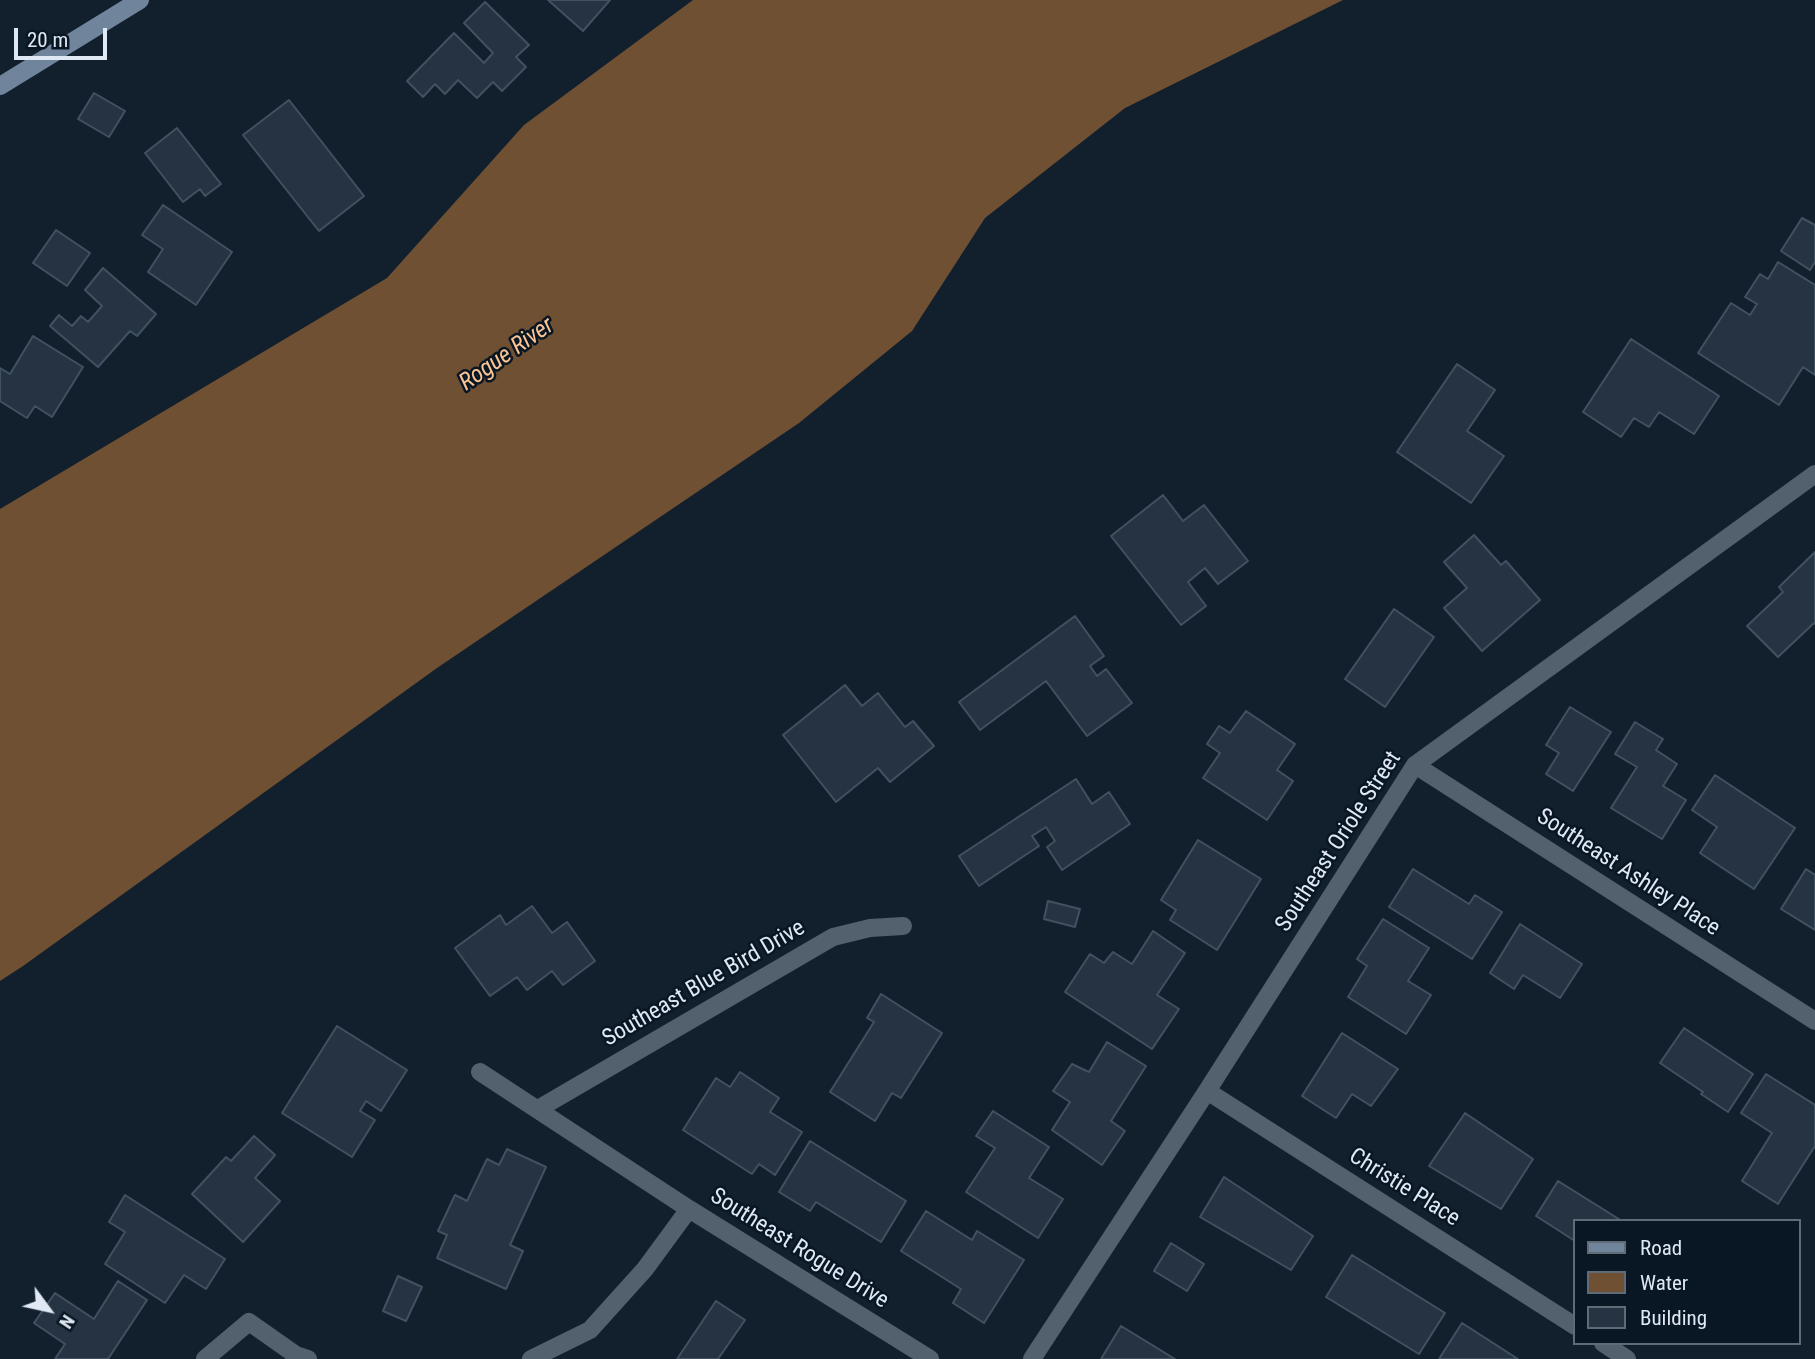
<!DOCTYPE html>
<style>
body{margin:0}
#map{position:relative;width:1815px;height:1359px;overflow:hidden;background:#12202e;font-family:"Roboto Condensed",sans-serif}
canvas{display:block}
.legend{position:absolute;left:1573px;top:1219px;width:228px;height:126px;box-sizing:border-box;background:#091724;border:2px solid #5f6b77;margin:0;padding:9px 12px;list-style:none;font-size:21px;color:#dfe8f3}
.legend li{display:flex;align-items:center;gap:14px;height:35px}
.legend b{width:35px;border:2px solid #5f6b77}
.north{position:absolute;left:14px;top:1275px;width:70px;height:70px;-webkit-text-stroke:5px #091724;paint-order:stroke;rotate:123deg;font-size:19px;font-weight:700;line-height:28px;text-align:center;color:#dfe8f3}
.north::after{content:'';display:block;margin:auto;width:24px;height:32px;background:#dfe8f3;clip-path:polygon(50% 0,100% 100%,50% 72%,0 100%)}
.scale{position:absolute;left:14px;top:28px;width:93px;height:32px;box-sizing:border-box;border:4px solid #dfe8f3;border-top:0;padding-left:9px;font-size:21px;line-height:24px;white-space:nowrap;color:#dfe8f3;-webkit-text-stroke:5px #091724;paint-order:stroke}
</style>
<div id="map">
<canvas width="1815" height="1359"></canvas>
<ul class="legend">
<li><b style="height:9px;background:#70859b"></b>Road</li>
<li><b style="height:19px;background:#705032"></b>Water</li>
<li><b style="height:19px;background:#253343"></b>Building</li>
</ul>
<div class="north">N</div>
<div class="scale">20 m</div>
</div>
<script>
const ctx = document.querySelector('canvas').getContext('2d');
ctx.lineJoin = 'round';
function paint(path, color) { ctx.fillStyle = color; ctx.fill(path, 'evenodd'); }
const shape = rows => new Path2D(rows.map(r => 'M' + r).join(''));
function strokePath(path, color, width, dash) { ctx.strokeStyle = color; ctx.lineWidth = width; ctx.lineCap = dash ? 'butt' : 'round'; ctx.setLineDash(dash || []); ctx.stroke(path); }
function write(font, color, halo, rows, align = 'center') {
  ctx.font = font + ' "Roboto Condensed",sans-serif'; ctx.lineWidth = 5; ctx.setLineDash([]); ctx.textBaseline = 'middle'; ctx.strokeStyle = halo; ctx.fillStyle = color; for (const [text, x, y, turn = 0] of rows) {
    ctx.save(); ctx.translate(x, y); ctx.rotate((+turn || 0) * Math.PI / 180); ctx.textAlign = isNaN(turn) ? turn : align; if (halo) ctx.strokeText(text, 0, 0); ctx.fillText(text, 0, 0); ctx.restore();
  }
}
paint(shape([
 [693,0,1343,0,1125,108,985,218,912,331,799,423,437,668,23,966,0,981,0,509,387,278,524,125]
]), '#705032');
const building = shape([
 [548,0,610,0,583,31,548,0],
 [485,2,529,45,516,57,526,67,502,91,493,82,477,98,458,80,445,94,435,84,423,97,407,81,454,33,484,63,493,53,464,23,485,2],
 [94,93,125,111,109,137,78,119,94,93],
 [289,100,364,196,319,231,243,135,289,100],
 [177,128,221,184,205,196,200,189,183,202,145,153,177,128],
 [163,205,232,252,196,305,148,272,163,249,142,235,163,205],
 [1802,218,1815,225,1815,262,1810,270,1781,251,1802,218],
 [56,230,90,253,67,286,33,263,56,230],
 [1778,262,1815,285,1815,375,1803,367,1779,405,1698,353,1731,303,1750,315,1757,304,1745,297,1760,274,1768,279,1778,262],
 [103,268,156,314,137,336,130,331,98,367,50,326,59,315,72,326,81,316,88,322,102,306,85,290,103,268],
 [33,336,83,367,52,417,35,406,27,418,0,401,0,368,10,374,33,336],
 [1631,339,1719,396,1694,434,1659,412,1649,427,1634,418,1621,437,1583,412,1631,339],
 [1457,364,1495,390,1467,431,1504,456,1471,503,1397,452,1457,364],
 [1163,495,1183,521,1204,505,1248,561,1218,584,1205,568,1188,582,1206,606,1181,625,1111,536,1163,495],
 [1474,535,1501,565,1506,561,1540,600,1482,651,1444,608,1467,588,1444,562,1474,535],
 [1815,552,1815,624,1814,623,1778,657,1747,626,1783,592,1779,587,1815,552],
 [1394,609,1434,637,1385,707,1345,679,1394,609],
 [1075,616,1104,656,1090,666,1097,676,1106,669,1132,703,1087,736,1046,681,980,730,959,702,1075,616],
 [845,685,862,706,878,693,905,727,913,721,934,746,890,782,878,768,836,802,783,735,845,685],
 [1570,707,1611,732,1573,791,1546,774,1559,753,1546,745,1570,707],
 [1246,711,1295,744,1277,770,1293,781,1267,820,1203,778,1220,753,1207,744,1219,726,1230,733,1246,711],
 [1635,722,1663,739,1656,750,1677,764,1663,786,1686,800,1662,839,1611,808,1637,767,1615,754,1635,722],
 [1715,775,1795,828,1754,889,1700,853,1717,827,1692,810,1715,775],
 [1076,779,1092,804,1109,792,1130,824,1062,870,1047,847,1055,841,1046,827,1032,836,1039,846,979,886,959,856,1076,779],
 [1198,840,1261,879,1217,950,1170,920,1176,910,1161,900,1198,840],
 [1413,869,1469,904,1475,895,1502,912,1472,959,1389,907,1413,869],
 [1806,869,1815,875,1815,930,1781,909,1806,869],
 [1048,901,1080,909,1075,927,1044,919,1048,901],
 [532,906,552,933,567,922,595,961,563,985,552,971,527,990,517,977,490,996,455,948,500,915,506,925,532,906],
 [1383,919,1429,948,1408,981,1431,995,1406,1034,1348,997,1367,966,1357,959,1383,919],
 [1520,924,1582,964,1560,998,1523,975,1514,989,1490,973,1520,924],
 [1153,931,1185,953,1157,995,1179,1009,1152,1049,1065,992,1090,954,1104,963,1113,952,1132,964,1153,931],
 [881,994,942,1033,901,1098,892,1093,875,1121,830,1092,874,1022,867,1018,881,994],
 [337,1026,407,1070,381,1111,366,1101,360,1111,375,1120,352,1157,282,1113,337,1026],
 [1684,1028,1753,1074,1728,1112,1701,1094,1703,1092,1660,1063,1684,1028],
 [1342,1033,1398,1069,1371,1106,1352,1094,1336,1118,1302,1096,1342,1033],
 [1107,1042,1146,1066,1111,1121,1125,1131,1102,1165,1052,1130,1070,1102,1053,1091,1072,1064,1089,1072,1107,1042],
 [740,1072,779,1098,770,1112,802,1132,775,1175,759,1164,752,1174,683,1130,716,1078,730,1087,740,1072],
 [1766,1074,1815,1105,1815,1146,1778,1204,1742,1181,1772,1133,1741,1113,1766,1074],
 [993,1111,1049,1147,1029,1178,1063,1199,1038,1238,966,1192,995,1148,976,1136,993,1111],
 [1465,1113,1533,1159,1501,1209,1429,1166,1465,1113],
 [254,1136,275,1155,255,1178,280,1201,243,1242,192,1194,226,1157,231,1161,254,1136],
 [810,1141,906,1201,881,1242,816,1202,810,1211,779,1192,810,1141],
 [507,1149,546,1167,510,1245,523,1251,506,1289,437,1258,447,1235,438,1231,455,1195,467,1201,487,1159,499,1165,507,1149],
 [1224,1177,1313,1236,1291,1270,1200,1217,1224,1177],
 [1558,1181,1622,1221,1575,1221,1575,1241,1536,1216,1558,1181],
 [125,1195,225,1259,206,1289,184,1275,165,1303,105,1264,125,1232,109,1222,125,1195],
 [926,1211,972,1240,977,1231,1024,1260,984,1323,953,1303,961,1289,901,1251,926,1211],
 [1171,1243,1204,1264,1187,1291,1154,1271,1171,1243],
 [1352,1255,1445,1313,1419,1354,1326,1297,1352,1255],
 [398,1276,422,1287,406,1321,383,1311,398,1276],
 [118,1281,147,1300,108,1359,55,1359,65,1344,34,1323,55,1293,94,1319,118,1281],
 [716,1301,745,1320,718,1359,677,1359,716,1301],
 [1462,1323,1518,1359,1439,1359,1462,1323],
 [1121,1326,1175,1359,1101,1359,1121,1326]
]);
paint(building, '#253343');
strokePath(building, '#415161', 2);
strokePath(shape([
 [1415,765,1815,1021],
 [480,1072,689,1209,930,1359],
 [1207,1091,1575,1326],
 [538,1109,833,937,870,928,903,926],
 [1603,1343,1627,1359],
 [205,1359,249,1322,296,1355,308,1359],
 [531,1359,590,1330,645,1269,689,1209],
 [1032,1359,1207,1091,1415,765,1815,474]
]), '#53606e', 18);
strokePath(shape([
 [0,86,140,0]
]), '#70859b', 18);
write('23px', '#dfe8f3', '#091724', [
 ["Southeast Oriole Street",1339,842,-57],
 ["Southeast Ashley Place",1628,873,33],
 ["Southeast Blue Bird Drive",704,984,-30],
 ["Christie Place",1404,1188,32],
 ["Southeast Rogue Drive",799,1249,32]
]);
write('italic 24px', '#fdc593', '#091724', [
 ["Rogue River",507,355,-35]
]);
</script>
